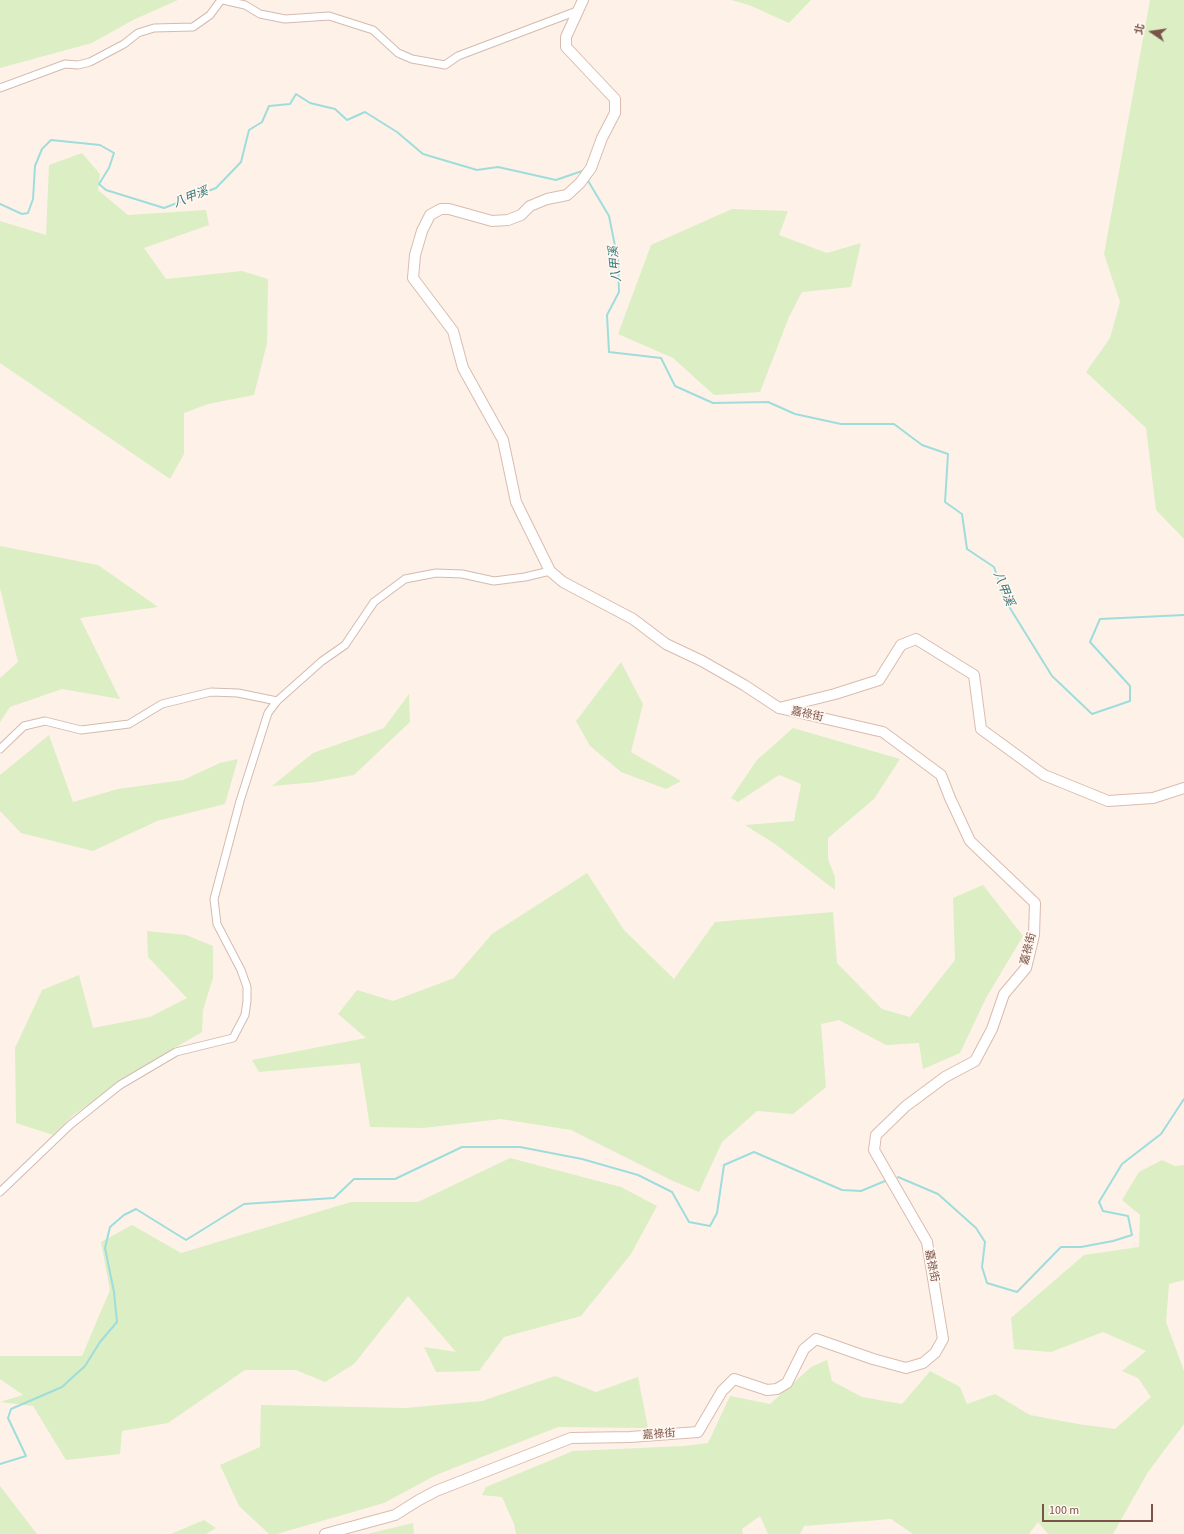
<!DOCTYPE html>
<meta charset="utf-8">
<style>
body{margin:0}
#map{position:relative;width:1184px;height:1534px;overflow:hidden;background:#fef2e8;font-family:"Source Sans 3","Noto Sans TC",sans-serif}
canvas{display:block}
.north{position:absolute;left:1132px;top:12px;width:40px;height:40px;-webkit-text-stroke:3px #fff7f0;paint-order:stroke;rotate:283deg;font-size:11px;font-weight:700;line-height:16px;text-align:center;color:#7c5349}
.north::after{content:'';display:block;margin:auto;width:14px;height:18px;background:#7c5349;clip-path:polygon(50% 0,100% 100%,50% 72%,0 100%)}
.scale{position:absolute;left:1042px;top:1504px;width:111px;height:18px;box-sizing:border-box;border:2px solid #7c5349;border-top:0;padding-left:5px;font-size:12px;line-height:14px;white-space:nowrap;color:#7c5349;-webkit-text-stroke:3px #fff7f0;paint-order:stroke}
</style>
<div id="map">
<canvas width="1184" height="1534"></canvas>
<div class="north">北</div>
<div class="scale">100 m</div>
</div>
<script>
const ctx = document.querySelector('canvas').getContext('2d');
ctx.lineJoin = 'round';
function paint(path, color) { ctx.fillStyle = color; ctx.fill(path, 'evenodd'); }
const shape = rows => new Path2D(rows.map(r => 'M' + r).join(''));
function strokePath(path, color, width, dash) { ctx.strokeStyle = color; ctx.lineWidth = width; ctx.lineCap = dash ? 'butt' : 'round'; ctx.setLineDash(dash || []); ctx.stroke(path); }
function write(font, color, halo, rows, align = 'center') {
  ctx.font = font + ' "Source Sans 3","Noto Sans TC",sans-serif'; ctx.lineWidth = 3.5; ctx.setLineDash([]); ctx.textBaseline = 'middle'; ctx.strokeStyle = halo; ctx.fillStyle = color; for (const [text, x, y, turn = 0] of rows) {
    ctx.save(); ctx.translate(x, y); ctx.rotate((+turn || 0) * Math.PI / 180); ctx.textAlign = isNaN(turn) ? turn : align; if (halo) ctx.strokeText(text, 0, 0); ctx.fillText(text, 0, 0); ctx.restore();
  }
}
paint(shape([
 [0,0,178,0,133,20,92,43,0,68],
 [731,0,811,0,789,23,749,5],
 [1150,0,1184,0,1184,539,1156,510,1146,428,1086,372,1110,338,1120,302,1104,254],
 [82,153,100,174,98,190,128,215,206,210,209,225,144,248,166,279,242,271,268,279,267,343,254,395,208,404,184,413,184,454,170,479,0,363,0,221,46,235,49,165],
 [732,209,788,211,779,235,827,253,861,243,851,287,802,292,789,317,760,392,714,395,673,358,618,334,651,245],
 [0,546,98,565,158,607,80,618,120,699,62,689,10,707,0,722,0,678,18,662,0,588],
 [621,662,643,704,631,752,681,781,666,789,621,772,590,746,576,721],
 [409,694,410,722,354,775,316,782,272,786,313,753,384,728],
 [793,728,900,759,874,799,828,838,828,859,835,877,835,890,775,844,745,825,794,821,801,784,779,775,738,802,731,798,757,760],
 [49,735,73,802,118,789,183,780,220,763,238,759,225,804,157,821,93,851,21,833,0,811,0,775],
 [587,873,624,930,674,979,715,922,833,912,837,963,882,1009,910,1017,955,960,953,898,983,885,1023,936,986,998,960,1053,923,1069,919,1043,886,1045,839,1020,821,1024,826,1087,793,1114,757,1111,722,1142,699,1192,673,1181,571,1130,501,1119,423,1128,370,1127,360,1063,259,1072,252,1060,366,1038,338,1014,357,990,393,1001,454,978,492,934],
 [147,931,186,935,213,946,213,978,203,1010,202,1032,142,1067,72,1116,53,1135,16,1123,15,1048,42,990,79,975,93,1028,150,1017,187,998,148,957],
 [510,1158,621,1187,657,1206,631,1254,581,1316,504,1337,479,1371,436,1372,424,1347,456,1352,408,1296,354,1364,325,1382,296,1370,245,1370,168,1423,122,1431,120,1454,66,1460,33,1406,0,1402,23,1395,0,1379,0,1356,82,1356,110,1290,101,1242,132,1225,181,1253,351,1202,418,1202],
 [1162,1160,1175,1166,1184,1165,1184,1280,1169,1284,1166,1322,1184,1371,1184,1424,1148,1472,1113,1534,1048,1534,1038,1522,1029,1534,913,1534,891,1519,804,1526,800,1534,768,1534,760,1516,742,1529,743,1534,516,1534,514,1524,502,1497,482,1495,486,1487,573,1451,684,1446,708,1443,730,1396,770,1404,811,1367,827,1360,832,1381,862,1397,902,1404,930,1371,960,1387,967,1404,995,1394,1030,1415,1078,1424,1115,1429,1151,1397,1138,1378,1122,1371,1146,1351,1103,1332,1051,1352,1014,1349,1011,1318,1084,1255,1139,1247,1140,1215,1122,1200,1139,1172],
 [555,1376,596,1392,638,1377,648,1428,558,1427,436,1475,384,1503,277,1534,269,1534,239,1506,220,1465,260,1447,261,1405,405,1408,482,1401],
 [0,1486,37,1534,0,1534],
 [204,1520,216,1528,206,1534,171,1534],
 [413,1523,414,1534,367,1534]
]), '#dbeec4');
strokePath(shape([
 [587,179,609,216,618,261,619,292,607,315,609,352,661,358,675,386,713,403,768,402,795,414,841,424,894,424,922,445,948,454,945,502,962,514,967,549,994,567,1005,600,1052,676,1092,714,1130,701,1130,686,1090,642,1100,619,1184,615],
 [0,204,22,214,28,213,33,199,35,166,42,149,51,140,100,145,114,153,109,168,99,184,106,190,164,208,216,188,241,162,249,130,262,122,269,106,290,104,296,94,310,103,335,109,347,120,365,112,397,132,423,154,477,170,498,167,556,180,582,171,583,173],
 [898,1177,938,1194,976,1228,985,1242,982,1267,987,1283,1017,1292,1061,1247,1081,1247,1113,1241,1132,1235,1128,1216,1103,1211,1099,1202,1122,1164,1161,1134,1184,1099],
 [0,1464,26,1456,8,1418,11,1409,62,1387,85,1366,100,1342,117,1322,114,1292,105,1248,110,1227,124,1215,136,1209,186,1240,244,1204,334,1198,354,1179,395,1179,462,1147,520,1147,582,1159,638,1175,672,1192,689,1222,710,1226,717,1213,724,1165,754,1152,842,1190,861,1191,885,1181]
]), '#9fdddd', 2);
const street = shape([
 [223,0,245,5,260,14,285,19,329,16,373,30,398,53,412,59,445,65,458,56,577,11],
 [0,88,65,64,78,65,90,62,124,44,138,33,154,28,193,27,210,15,221,0],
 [0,749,24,726,45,721,81,730,129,724,162,704,211,692,238,693,277,701],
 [0,1192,70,1125,120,1085,176,1052,233,1038,245,1015,247,1001,247,987,241,970,217,924,214,899,240,801,268,713,277,701,322,661,345,645,374,602,405,579,436,573,462,574,494,581,525,577,550,571]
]);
const secondary = shape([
 [583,0,566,37,566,47,615,99,615,113,602,138,591,168,580,183,567,195,547,199,530,206,521,215,508,220,492,221,449,209,441,209,430,215,422,231,415,255,413,278,453,331,463,368,503,440,516,502,550,571,563,582,633,619,666,644,702,661,744,685,779,708,835,694,879,680,901,645,916,639,974,675,981,729,1044,775,1108,801,1153,798,1184,788],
 [325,1534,395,1515,419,1500,436,1491,571,1438,630,1437,698,1432,722,1391,734,1379,767,1390,777,1389,787,1383,804,1349,816,1339,873,1359,906,1368,923,1363,935,1353,943,1339,927,1242,874,1150,876,1135,906,1106,945,1077,975,1061,992,1029,1004,994,1026,968,1034,935,1035,903,970,841,950,798,941,775,883,732,779,708]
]);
strokePath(street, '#d4baaf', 9);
strokePath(secondary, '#dabbae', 12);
strokePath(street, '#fff', 7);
strokePath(secondary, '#fff', 10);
write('11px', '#7c5349', '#fff7f0', [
 ["嘉祿街",807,715,13],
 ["嘉祿街",1029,949,-76],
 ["嘉祿街",931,1266,79],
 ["嘉祿街",659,1435,-4]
]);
write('italic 12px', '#38797a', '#fff7f0', [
 ["八甲溪",191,198,-21],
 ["八甲溪",616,264,-96],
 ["八甲溪",1003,589,68]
]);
</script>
